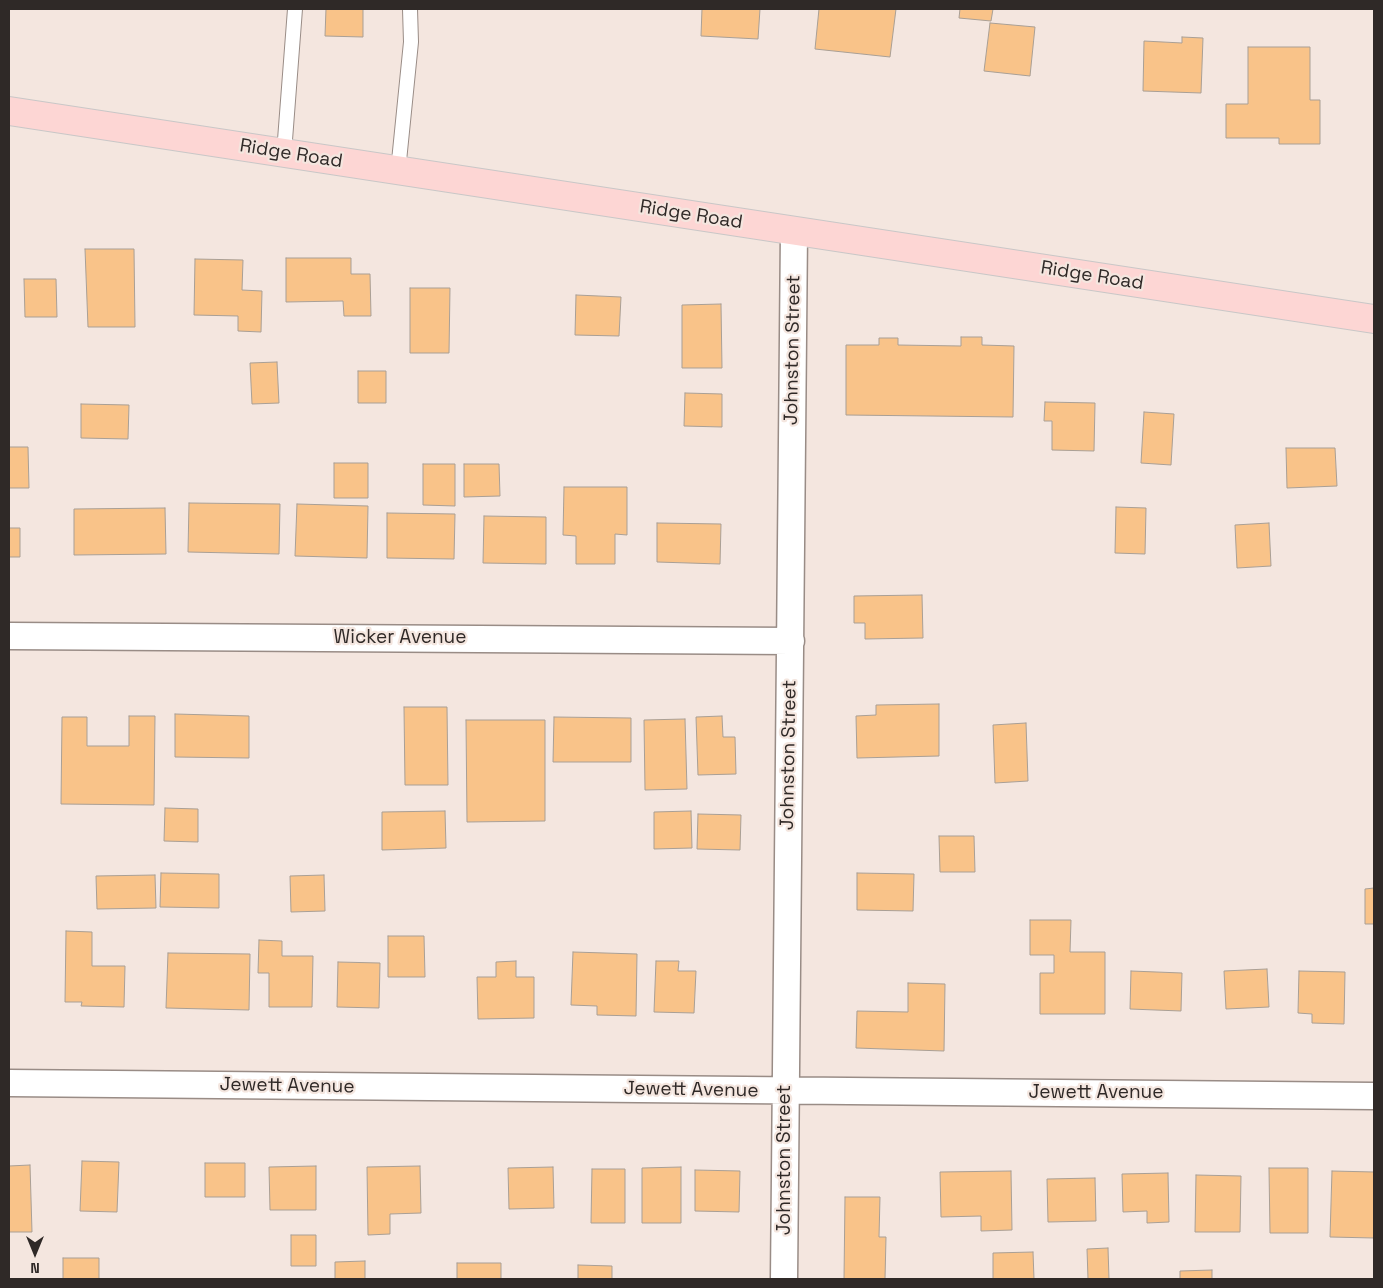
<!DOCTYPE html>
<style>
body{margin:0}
#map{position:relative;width:1383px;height:1288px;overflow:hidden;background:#f4e6df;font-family:"Space Grotesk",sans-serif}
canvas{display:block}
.frame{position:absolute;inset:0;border:10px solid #2f2927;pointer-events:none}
.north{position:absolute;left:10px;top:1228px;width:50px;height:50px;-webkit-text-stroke:4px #f4e6df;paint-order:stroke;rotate:180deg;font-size:14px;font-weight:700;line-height:20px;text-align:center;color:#2f2927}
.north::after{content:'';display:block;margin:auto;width:18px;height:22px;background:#2f2927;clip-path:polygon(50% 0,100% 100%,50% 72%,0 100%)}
</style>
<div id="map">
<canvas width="1383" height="1288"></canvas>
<div class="frame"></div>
<div class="north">N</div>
</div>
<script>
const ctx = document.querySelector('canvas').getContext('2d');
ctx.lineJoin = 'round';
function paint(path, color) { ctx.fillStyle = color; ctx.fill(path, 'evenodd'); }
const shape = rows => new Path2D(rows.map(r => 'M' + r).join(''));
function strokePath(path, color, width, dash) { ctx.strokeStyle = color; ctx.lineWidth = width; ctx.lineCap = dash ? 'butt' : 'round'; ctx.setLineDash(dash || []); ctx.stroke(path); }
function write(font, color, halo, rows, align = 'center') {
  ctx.font = font + ' "Space Grotesk",sans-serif'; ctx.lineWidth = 4.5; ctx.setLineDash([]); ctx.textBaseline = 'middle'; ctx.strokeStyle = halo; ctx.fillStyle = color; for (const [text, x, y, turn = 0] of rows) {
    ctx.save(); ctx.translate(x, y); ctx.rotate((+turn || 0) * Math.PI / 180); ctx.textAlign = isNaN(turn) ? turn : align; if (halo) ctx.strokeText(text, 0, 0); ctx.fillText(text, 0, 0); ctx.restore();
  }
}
const building = shape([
 [326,9,363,9,363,37,325,36,326,9],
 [702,9,760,9,758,39,701,36,702,9],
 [819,9,896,9,890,57,815,49,819,9],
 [960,9,993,9,991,21,959,18,960,9],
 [990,23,1035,27,1030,76,984,71,990,23],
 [1182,37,1203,38,1201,93,1143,91,1144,41,1182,43,1182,37],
 [1248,47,1310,47,1310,100,1320,100,1320,144,1279,144,1279,138,1226,138,1226,104,1248,104,1248,47],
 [85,249,134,249,135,327,88,327,85,249],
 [286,258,351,258,351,274,370,274,371,316,344,316,343,301,286,302,286,258],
 [195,259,243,260,242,290,262,291,261,332,238,331,238,316,194,315,195,259],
 [24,279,56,279,57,317,25,317,24,279],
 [410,288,450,288,449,353,410,353,410,288],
 [576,295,621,297,619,336,575,335,576,295],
 [721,304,722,368,682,368,682,305,721,304],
 [961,337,982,337,982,345,1014,346,1013,417,846,415,846,345,879,345,879,338,898,338,898,345,961,346,961,337],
 [277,362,279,403,252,404,250,363,277,362],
 [358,371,386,371,386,403,358,403,358,371],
 [685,393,722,394,722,427,684,426,685,393],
 [1045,402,1095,403,1094,451,1052,450,1052,421,1044,421,1045,402],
 [81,404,129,405,128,439,81,438,81,404],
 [1144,412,1174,414,1171,465,1141,463,1144,412],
 [9,447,28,447,29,488,9,488,9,447],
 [1286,448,1335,448,1337,486,1287,488,1286,448],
 [334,463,368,463,368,498,334,498,334,463],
 [423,464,455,464,455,506,423,505,423,464],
 [464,464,499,464,500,496,464,497,464,464],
 [564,487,627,487,627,535,615,534,615,564,576,564,576,536,563,535,564,487],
 [189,503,280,504,279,554,188,552,189,503],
 [297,504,368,506,367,558,295,556,297,504],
 [1116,507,1146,508,1145,554,1115,553,1116,507],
 [165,508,166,554,74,555,74,509,165,508],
 [387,513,455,514,454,559,387,558,387,513],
 [484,516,546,517,546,564,483,563,484,516],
 [657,523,721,524,720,564,657,562,657,523],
 [1269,523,1271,566,1237,568,1235,525,1269,523],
 [9,528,20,528,20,557,9,557,9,528],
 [922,595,923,638,865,639,865,623,854,623,854,596,922,595],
 [939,704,939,756,857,758,856,716,876,715,876,705,939,704],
 [404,707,447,707,448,785,405,785,404,707],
 [175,714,249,716,249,758,175,757,175,714],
 [129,716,155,716,154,805,61,804,62,717,87,717,87,746,129,746,129,716],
 [722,716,723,737,735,737,736,774,698,775,696,717,722,716],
 [554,717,631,718,631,762,553,762,554,717],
 [685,719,687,789,645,790,644,720,685,719],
 [466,720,545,720,545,821,467,822,466,720],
 [1026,723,1028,781,995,783,993,725,1026,723],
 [165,808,198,809,198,842,164,841,165,808],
 [445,811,446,848,382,850,382,812,445,811],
 [691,811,692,848,654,849,654,812,691,811],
 [698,814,741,815,740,850,697,849,698,814],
 [939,836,974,836,975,872,940,872,939,836],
 [161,873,219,874,219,908,160,907,161,873],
 [857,873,914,874,913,911,857,910,857,873],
 [155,875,156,908,97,909,96,876,155,875],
 [324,875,325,911,291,912,290,876,324,875],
 [1374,888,1374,924,1365,924,1365,889,1374,888],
 [1030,920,1071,920,1070,952,1105,952,1105,1014,1040,1014,1040,973,1054,973,1054,955,1030,955,1030,920],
 [66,931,92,932,92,966,125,966,124,1007,81,1006,82,1002,65,1002,66,931],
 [388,936,424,936,425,977,388,977,388,936],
 [259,940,282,941,282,956,313,956,312,1007,269,1007,269,973,258,973,259,940],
 [573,952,637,954,636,1016,597,1015,597,1006,571,1005,573,952],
 [168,953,250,954,249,1010,166,1008,168,953],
 [516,961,516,977,534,977,534,1018,478,1019,477,977,496,977,496,962,516,961],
 [656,961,679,961,678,971,696,971,694,1013,654,1012,656,961],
 [338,962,380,963,379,1008,337,1007,338,962],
 [1267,969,1269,1007,1226,1009,1224,971,1267,969],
 [1131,971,1182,973,1181,1011,1130,1009,1131,971],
 [1299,971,1345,972,1344,1024,1312,1023,1312,1014,1298,1013,1299,971],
 [908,983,945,984,944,1051,856,1048,857,1011,908,1012,908,983],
 [82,1161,119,1162,117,1212,80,1211,82,1161],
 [205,1163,245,1163,245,1197,205,1197,205,1163],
 [30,1165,32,1232,9,1232,9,1166,30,1165],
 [316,1166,316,1210,270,1210,269,1167,316,1166],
 [420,1166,421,1213,390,1214,390,1234,368,1235,367,1167,420,1166],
 [553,1167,554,1208,509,1209,508,1168,553,1167],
 [681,1167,681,1223,642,1223,642,1168,681,1167],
 [1269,1168,1308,1168,1308,1233,1270,1233,1269,1168],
 [592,1169,625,1169,625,1223,591,1223,592,1169],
 [695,1170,740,1171,739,1212,695,1211,695,1170],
 [1011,1171,1012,1230,981,1231,981,1216,941,1217,940,1172,1011,1171],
 [1332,1171,1374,1172,1374,1238,1330,1237,1332,1171],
 [1168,1173,1169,1222,1147,1223,1147,1211,1123,1212,1122,1174,1168,1173],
 [1196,1175,1241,1176,1240,1232,1195,1232,1196,1175],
 [1095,1178,1096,1221,1048,1222,1047,1179,1095,1178],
 [845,1197,880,1197,879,1237,886,1237,885,1279,844,1279,845,1197],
 [291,1235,316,1235,316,1266,291,1266,291,1235],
 [1108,1248,1109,1279,1088,1279,1087,1249,1108,1248],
 [1033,1252,1034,1279,993,1279,993,1253,1033,1252],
 [63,1258,99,1258,99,1279,63,1279,63,1258],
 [365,1261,365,1279,335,1279,335,1262,365,1261],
 [457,1263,501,1263,501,1279,457,1279,457,1263],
 [578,1265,612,1266,612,1279,578,1279,578,1265],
 [1212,1270,1212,1279,1180,1279,1180,1271,1212,1270]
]);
paint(building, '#f9c389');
strokePath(building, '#a99f95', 1);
const service = shape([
 [284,153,295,9],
 [398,171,411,42,410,9]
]);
const minor = shape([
 [9,636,791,641],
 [9,1083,1374,1096],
 [784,1279,794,231]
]);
const primary = shape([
 [9,111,1374,319]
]);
strokePath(service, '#998c86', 16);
strokePath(minor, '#998c86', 29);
strokePath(primary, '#c9c7c7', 30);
strokePath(service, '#fff', 14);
strokePath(minor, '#fff', 26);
strokePath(primary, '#fdd6d4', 28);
write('19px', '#2f2927', '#f4e6df', [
 ["Ridge Road",291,154,9],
 ["Ridge Road",691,215,9],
 ["Ridge Road",1092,276,9],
 ["Johnston Street",793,350,-89],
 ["Wicker Avenue",400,638],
 ["Johnston Street",789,755,-89],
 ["Jewett Avenue",287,1086,1],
 ["Jewett Avenue",691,1090,1],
 ["Jewett Avenue",1096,1093],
 ["Johnston Street",785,1160,-90]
]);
</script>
